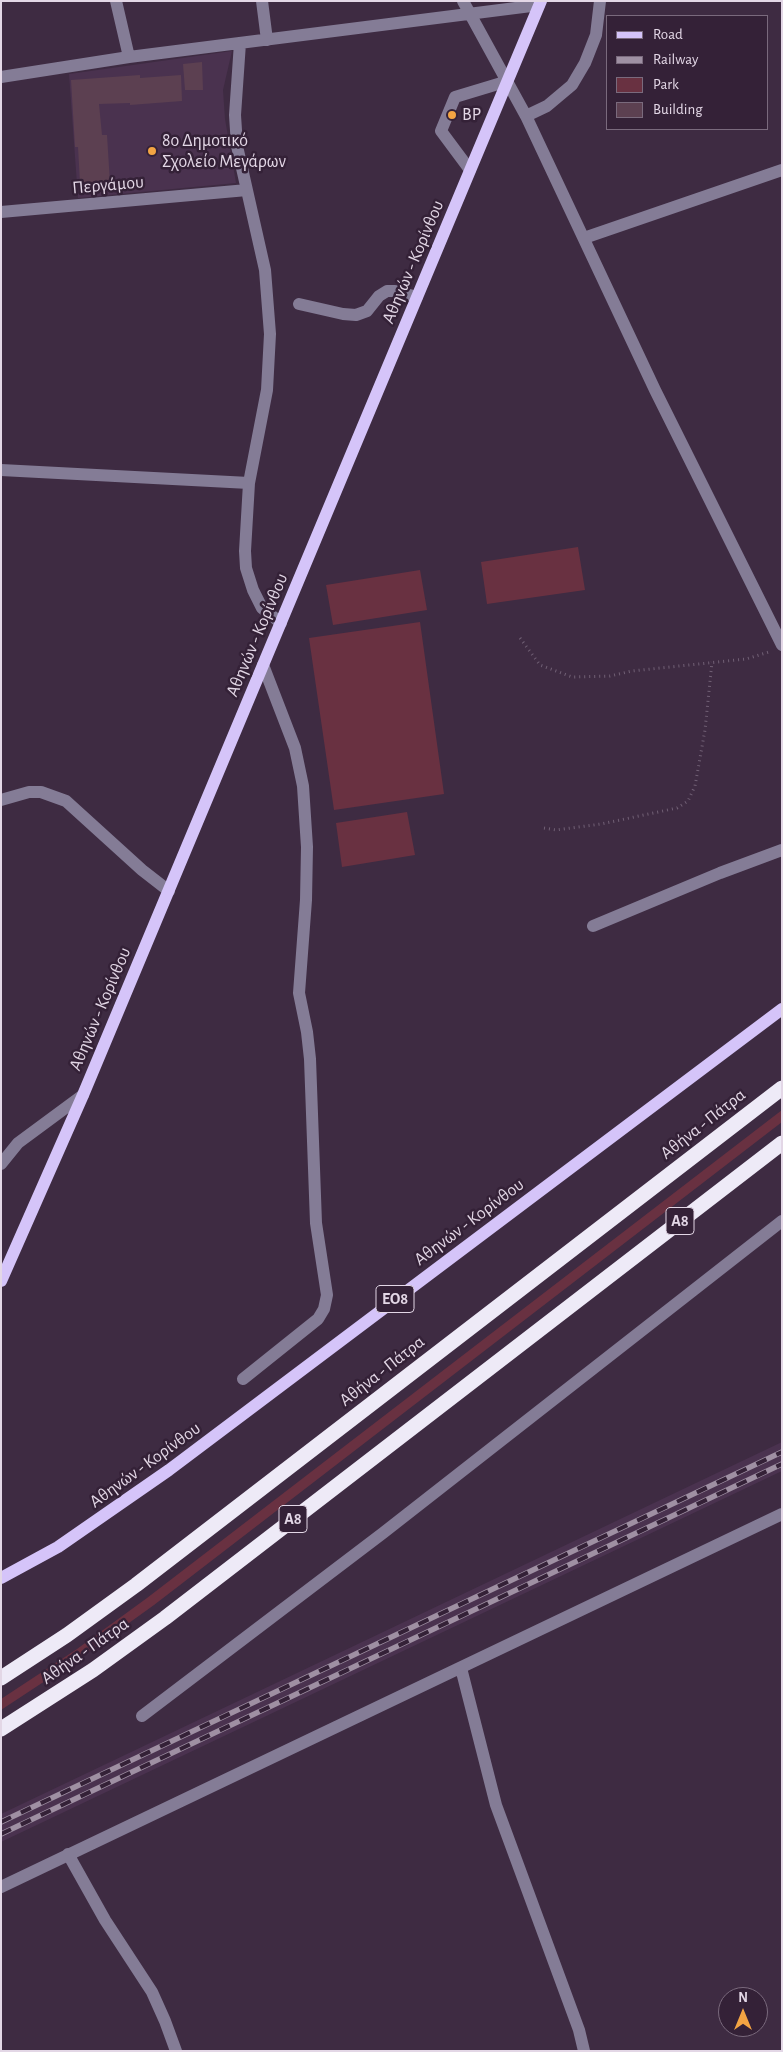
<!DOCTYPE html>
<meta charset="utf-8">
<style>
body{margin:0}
#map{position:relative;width:783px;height:2052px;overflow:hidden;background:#3e2b42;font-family:"Alegreya Sans",sans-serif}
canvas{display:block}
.frame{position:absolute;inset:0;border:2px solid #e3d7e6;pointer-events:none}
.legend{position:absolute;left:606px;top:15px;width:162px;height:115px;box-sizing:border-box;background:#342137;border:1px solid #7a6a7d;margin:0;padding:6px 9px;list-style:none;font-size:15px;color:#e3d7e6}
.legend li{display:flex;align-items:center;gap:10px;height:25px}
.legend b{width:25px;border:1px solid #7a6a7d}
.north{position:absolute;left:718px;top:1987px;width:50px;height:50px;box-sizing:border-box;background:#342137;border:1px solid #7a6a7d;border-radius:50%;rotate:0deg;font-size:14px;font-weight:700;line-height:20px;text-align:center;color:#e3d7e6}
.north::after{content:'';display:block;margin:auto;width:18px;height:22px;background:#f3a443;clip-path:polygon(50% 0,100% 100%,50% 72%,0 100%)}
</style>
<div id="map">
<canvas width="783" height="2052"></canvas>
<div class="frame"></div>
<ul class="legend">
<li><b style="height:6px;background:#d5c4f9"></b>Road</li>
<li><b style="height:6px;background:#9f90a3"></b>Railway</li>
<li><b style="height:14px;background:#693141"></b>Park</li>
<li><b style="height:14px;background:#5c4051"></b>Building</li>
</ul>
<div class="north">N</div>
</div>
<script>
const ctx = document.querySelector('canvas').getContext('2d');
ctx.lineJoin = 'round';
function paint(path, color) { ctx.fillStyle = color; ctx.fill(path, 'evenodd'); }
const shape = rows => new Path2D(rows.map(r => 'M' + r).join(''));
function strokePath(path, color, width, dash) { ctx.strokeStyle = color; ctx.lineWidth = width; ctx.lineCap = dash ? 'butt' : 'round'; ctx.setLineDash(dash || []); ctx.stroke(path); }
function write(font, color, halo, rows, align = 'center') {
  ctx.font = font + ' "Alegreya Sans",sans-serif'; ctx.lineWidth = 5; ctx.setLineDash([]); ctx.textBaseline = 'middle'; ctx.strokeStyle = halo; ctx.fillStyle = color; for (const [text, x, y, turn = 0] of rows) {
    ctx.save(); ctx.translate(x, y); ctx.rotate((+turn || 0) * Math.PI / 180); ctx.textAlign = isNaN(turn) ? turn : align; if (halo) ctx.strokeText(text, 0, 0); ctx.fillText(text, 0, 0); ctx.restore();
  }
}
paint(shape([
 [232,51,223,90,225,119,236,183,78,198,69,74],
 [782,1442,782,1471,1,1842,1,1814]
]), '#4a324f');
paint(shape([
 [578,547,585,590,487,604,481,562],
 [420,570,427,610,333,625,326,585],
 [420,622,444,794,334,810,309,638],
 [407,812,415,855,342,867,336,823],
 [782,1110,782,1122,154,1605,83,1656,1,1710,1,1699,77,1649,147,1598]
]), '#693141');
paint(shape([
 [202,62,203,90,185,90,183,64],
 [140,75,140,78,181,75,182,101,130,105,130,103,99,104,102,135,107,135,110,183,80,183,78,147,75,147,71,80]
]), '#5c4051');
strokePath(shape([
 [520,638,540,665,572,677,610,676,632,671,746,659,769,652],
 [544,828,556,830,601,824,677,808,688,801,695,786,705,730,712,662]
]), '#716075', 3, [1, 4]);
strokePath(shape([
 [116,1,129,57],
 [262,1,267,40],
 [463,1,526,116,655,390,782,645],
 [240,43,235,115,237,146,265,270,270,334,267,390,249,483,245,551,246,568,253,590,262,608,281,623],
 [1,77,129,57,539,5],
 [526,116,547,106,572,85,585,63,596,35,600,1],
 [470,170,441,131,455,97,508,81],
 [1,212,247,190],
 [584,238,782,170],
 [299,304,343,314,356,315,367,311,379,296,387,291,395,291,417,297],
 [1,470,249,483],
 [1,800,29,792,41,792,66,801,142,870,169,891],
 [593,926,720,873,782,850],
 [1,1164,18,1143,83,1095],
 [243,1379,318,1319,324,1309,327,1295,316,1223,310,1059,307,1032,299,993,306,900,307,847,303,786,295,748,263,665],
 [461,1668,496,1805,579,2030,584,2051],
 [142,1716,383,1533,782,1221],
 [68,1854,105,1920,152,1992,165,2021,176,2051],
 [1,1887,782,1514]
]), '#847c96', 12);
strokePath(shape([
 [1,1281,83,1095,541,1],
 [1,1578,58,1547,169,1470,782,1009]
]), '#d5c4f9', 12);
strokePath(shape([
 [1,1678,67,1635,136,1585,782,1088],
 [1,1729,93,1670,165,1618,782,1143]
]), '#eeeaf7', 15);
const rail = shape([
 [1,1822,782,1452],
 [1,1834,782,1464]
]);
strokePath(rail, '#9f90a3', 5.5);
strokePath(rail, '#342137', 4, [11]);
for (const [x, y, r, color] of [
 [452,115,5,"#f3a443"],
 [152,151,5,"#f3a443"]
]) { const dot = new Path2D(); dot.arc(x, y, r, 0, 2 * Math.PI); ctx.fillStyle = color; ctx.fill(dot); strokePath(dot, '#342137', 2); }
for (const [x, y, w] of [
 [680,1221,28],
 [395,1299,38],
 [293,1519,28]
]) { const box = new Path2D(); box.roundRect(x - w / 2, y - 13.5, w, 27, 4); ctx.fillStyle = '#342137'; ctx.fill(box); strokePath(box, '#e3d7e6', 1); }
write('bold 16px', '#e3d7e6', null, [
 ["Α8",680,1221],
 ["ΕΟ8",395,1299],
 ["Α8",293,1519]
]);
write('18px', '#e3d7e6', '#342137', [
 ["BP",462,115],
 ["8ο Δημοτικό",162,141],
 ["Σχολείο Μεγάρων",162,162]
], 'left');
write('18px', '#e3d7e6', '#342137', [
 ["Περγάμου",108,185,-5],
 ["Αθηνών - Κορίνθου",413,262,-67],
 ["Αθηνών - Κορίνθου",257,635,-67],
 ["Αθηνών - Κορίνθου",100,1009,-67],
 ["Αθήνα - Πάτρα",703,1124,-38],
 ["Αθηνών - Κορίνθου",469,1222,-37],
 ["Αθήνα - Πάτρα",382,1371,-38],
 ["Αθηνών - Κορίνθου",145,1465,-36],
 ["Αθήνα - Πάτρα",85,1651,-35]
]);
</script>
